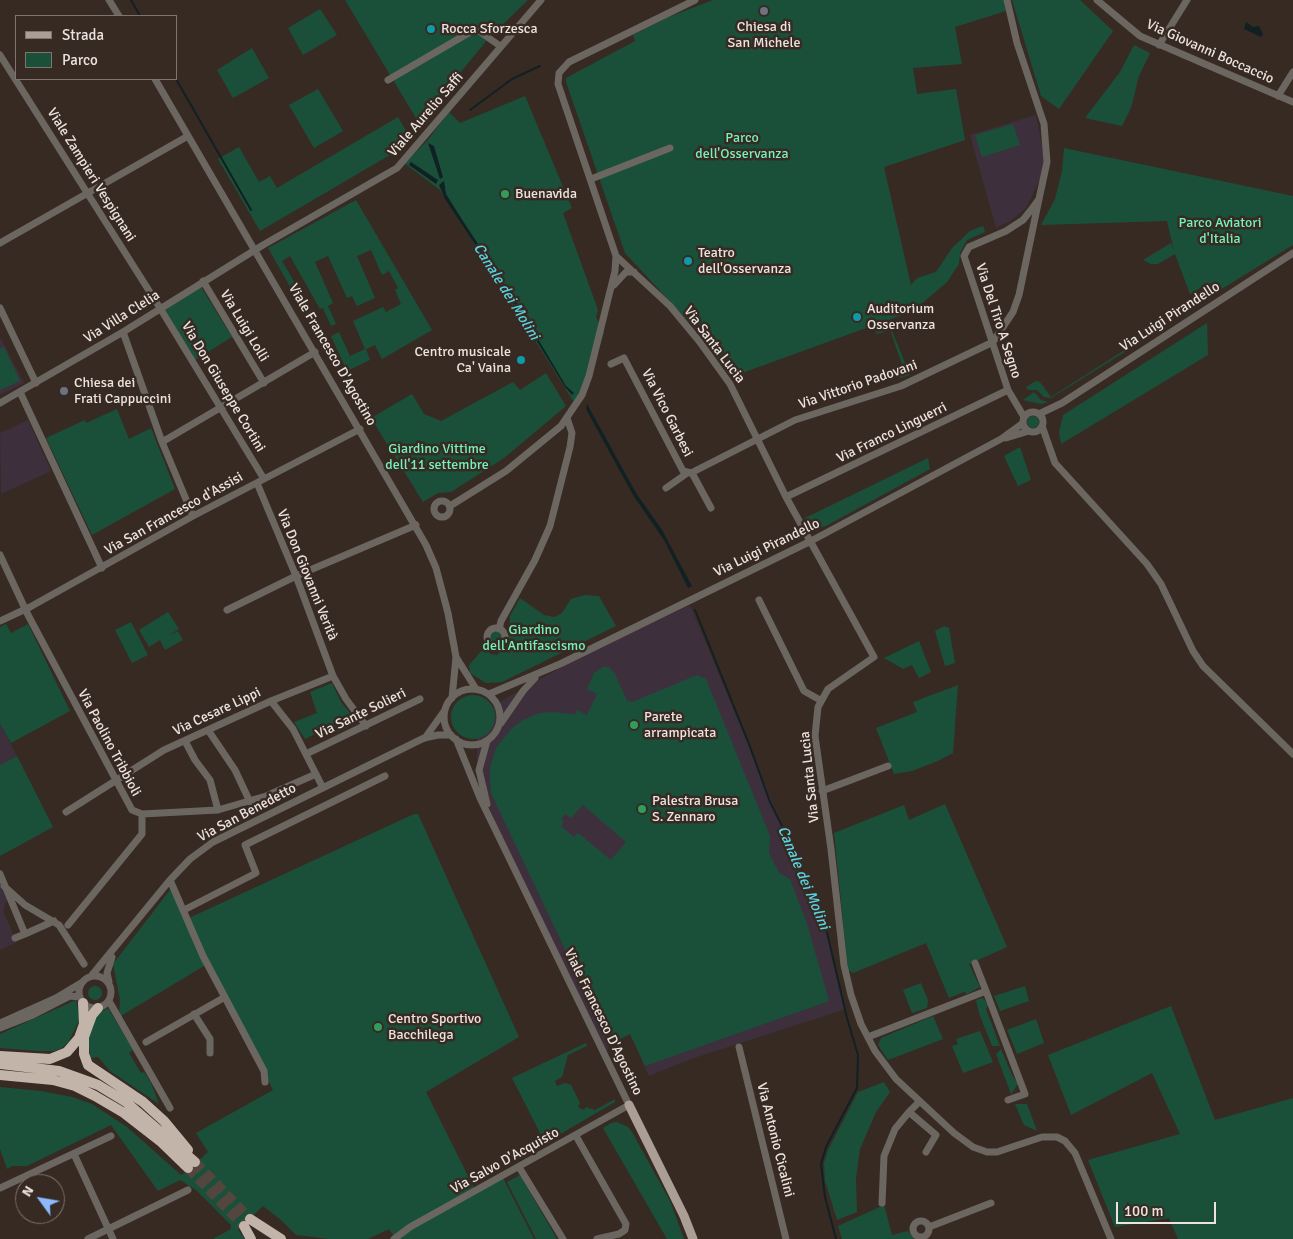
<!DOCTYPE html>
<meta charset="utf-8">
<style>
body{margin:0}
#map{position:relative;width:1293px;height:1239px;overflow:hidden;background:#372a23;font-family:Signika,sans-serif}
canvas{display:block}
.legend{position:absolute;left:15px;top:15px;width:162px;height:65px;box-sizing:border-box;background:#372a23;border:1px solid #7f746e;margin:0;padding:6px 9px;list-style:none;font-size:15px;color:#ece3df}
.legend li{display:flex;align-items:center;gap:10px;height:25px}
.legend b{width:25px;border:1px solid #7f746e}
.north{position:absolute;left:15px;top:1174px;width:50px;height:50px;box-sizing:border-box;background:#372a23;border:1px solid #7f746e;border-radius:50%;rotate:302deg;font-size:14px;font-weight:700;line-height:20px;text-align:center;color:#ece3df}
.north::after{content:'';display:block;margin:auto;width:18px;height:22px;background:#8bb9fc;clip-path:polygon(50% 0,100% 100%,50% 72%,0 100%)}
.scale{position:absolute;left:1116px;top:1202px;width:100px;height:22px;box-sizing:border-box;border:2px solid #ece3df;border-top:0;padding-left:6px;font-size:15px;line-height:18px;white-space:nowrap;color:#ece3df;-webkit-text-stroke:4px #372a23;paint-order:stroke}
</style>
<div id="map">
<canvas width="1293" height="1239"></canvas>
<ul class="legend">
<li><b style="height:6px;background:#aa9e95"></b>Strada</li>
<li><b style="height:14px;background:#1a503a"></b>Parco</li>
</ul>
<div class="north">N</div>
<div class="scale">100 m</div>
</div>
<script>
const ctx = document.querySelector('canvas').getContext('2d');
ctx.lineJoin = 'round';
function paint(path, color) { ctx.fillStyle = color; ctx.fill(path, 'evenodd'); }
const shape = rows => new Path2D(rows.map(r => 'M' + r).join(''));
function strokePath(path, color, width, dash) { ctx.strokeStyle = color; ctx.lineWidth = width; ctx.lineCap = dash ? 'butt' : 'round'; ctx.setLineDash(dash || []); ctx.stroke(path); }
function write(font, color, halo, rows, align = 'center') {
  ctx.font = font + ' Signika,sans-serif'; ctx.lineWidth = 5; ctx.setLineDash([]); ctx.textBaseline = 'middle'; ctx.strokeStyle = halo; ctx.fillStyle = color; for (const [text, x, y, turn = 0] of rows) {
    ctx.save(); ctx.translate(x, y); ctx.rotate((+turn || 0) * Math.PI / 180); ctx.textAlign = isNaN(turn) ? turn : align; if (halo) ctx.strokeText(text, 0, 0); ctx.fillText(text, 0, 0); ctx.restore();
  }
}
paint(shape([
 [1036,115,1044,156,1042,175,1026,208,1010,221,996,228,970,135],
 [0,337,24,383,0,395],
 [28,420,51,471,1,494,0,433],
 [690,605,774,807,789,838,828,935,846,1009,691,1059,649,1076,630,1034,610,1044,604,1056,482,792,477,761,477,718,506,698,597,648],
 [0,724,17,756,0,765],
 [0,884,7,900,3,911,17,942,0,950]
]), '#3e2f3c');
paint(shape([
 [345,0,528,0,487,40,419,123],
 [713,0,1004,0,1006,11,955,27,962,64,913,68,917,94,956,89,965,140,884,167,911,285,917,278,936,272,952,248,970,231,983,226,985,232,967,240,960,253,959,264,947,282,913,311,731,377,703,337,625,253,566,82,566,78,635,41,633,35,669,17],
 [1012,0,1080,0,1113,31,1059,109,1041,96],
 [320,9,337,35,303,55,288,28],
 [1134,45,1150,53,1139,76,1131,108,1122,126,1085,118,1120,72],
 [252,48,269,78,233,98,217,70],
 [318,89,343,131,314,148,289,105],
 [525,96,572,208,563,213,598,310,596,317,604,333,584,395,577,407,440,190,404,163,427,141,449,112,460,123],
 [398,117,408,134,407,145,260,231,218,159,239,147,259,182,270,176,277,188],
 [1013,124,1020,145,982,157,975,135],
 [1064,148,1293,196,1293,245,1212,295,1207,284,1190,294,1175,254,1158,264,1151,264,1143,260,1171,243,1174,251,1167,221,1041,225,1055,199,1062,171],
 [356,200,432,330,382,359,375,345,366,349,370,360,347,371,331,336,339,332,350,356,365,349,353,321,383,307,386,312,401,304,395,290,398,288,389,271,382,275,371,250,357,256,375,298,357,306,352,296,347,298,328,256,315,262,333,303,328,306,336,324,331,326,323,308,320,309,290,256,282,261,312,312,312,316,308,318,268,248],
 [201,287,232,337,195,360,165,310],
 [1207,323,1208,355,1061,444,1059,432,1063,415],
 [890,326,910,375,900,378,899,372,904,370,890,330,877,334,875,331],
 [1162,326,1163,328,1051,398,1044,397,1037,390,1028,390,1026,387,1036,381,1040,382,1051,397],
 [4,347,20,381,0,390,0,349],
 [546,373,566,406,504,458,451,492,438,493,423,502,371,418,412,394,424,414,441,421,513,382,520,390],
 [1034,392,1041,400,1048,402,1041,404,1023,400],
 [117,409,129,439,151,428,175,489,92,535,46,438,85,420,86,423],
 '1027 422a6 6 0 1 1 12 0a6 6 0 1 1-12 0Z',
 [1020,447,1031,480,1018,486,1004,456],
 [928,458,930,469,826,526,815,529,807,523,805,518],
 [585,595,599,596,616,626,502,682,486,683,470,673,469,665,484,648,491,654,497,655,509,642,510,616,520,598,544,615,555,617,562,613,571,599],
 [168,612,179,629,168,636,178,631,183,640,165,650,160,640,149,647,139,630],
 [131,622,148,655,132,663,115,630],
 [6,624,11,633,28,624,70,711,11,743,0,724,0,627],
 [944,626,949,628,955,663,945,666,935,631],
 '489 638a7 7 0 1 1 14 0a7 7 0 1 1-14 0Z',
 [919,641,931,672,919,678,912,665,903,669,884,658],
 [603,667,609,667,615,674,627,701,632,702,697,675,706,679,770,836,769,853,779,873,790,879,807,924,829,1001,645,1066,630,1034,610,1044,491,793,490,781,490,768,496,748,512,728,523,720,539,713,551,712,575,714,577,710,587,715,597,694,587,689,594,673],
 [583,805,626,842,611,860,578,833,574,837,561,826,564,822,561,819,565,814,571,818],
 [332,683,341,702,356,720,355,724,321,739,317,733,305,739,294,722,317,713,310,692],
 [958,685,953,753,938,761,912,771,894,774,876,728,917,712,913,702],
 '451 717a22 22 0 1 1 44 0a22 22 0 1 1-44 0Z',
 [17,756,53,827,0,856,0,765],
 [945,804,1007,947,969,964,980,987,967,994,964,992,949,998,926,943,853,973,848,970,834,833,904,805,909,820],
 [414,814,418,814,519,1037,426,1092,475,1190,502,1176,534,1239,396,1239,389,1229,368,1239,329,1239,296,1235,281,1220,263,1206,238,1230,245,1239,213,1239,231,1229,231,1225,196,1190,180,1180,158,1191,111,1125,27,1166,12,1166,7,1169,0,1149,0,1087,41,1091,72,1097,92,1104,127,1127,181,1175,183,1174,208,1152,196,1133,273,1090,209,963,119,1017,120,1000,113,964,173,886,189,918],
 [921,983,928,1000,927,1008,912,1013,903,990],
 [1025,986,1029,1001,1000,1011,994,996],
 '88 993a7 7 0 1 1 14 0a7 7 0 1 1-14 0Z',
 [982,998,985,1000,988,1006,986,1009,1000,1046,992,1046,979,1013,976,1000],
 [76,1000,80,1019,69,1041,62,1048,54,1051,40,1051,0,1048,0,1034],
 [1171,1006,1215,1120,1293,1098,1293,1239,1178,1239,1169,1218,1115,1227,1088,1160,1180,1134,1152,1073,1071,1115,1048,1055],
 [108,1008,133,1050,129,1053,141,1073,144,1072,151,1083,159,1104,110,1071,98,1057,90,1058,88,1033,96,1015],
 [933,1016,943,1039,888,1060,878,1045,881,1038],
 [1036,1019,1044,1043,1017,1054,1007,1030],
 [980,1031,993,1062,963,1073,952,1046,958,1044,956,1039],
 [586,1043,587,1046,568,1055,562,1077,555,1081,557,1086,565,1083,571,1085,580,1103,578,1107,584,1110,586,1107,595,1110,615,1099,615,1102,545,1143,512,1078],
 [1001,1049,1012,1075,1018,1084,1011,1094,996,1054],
 [884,1082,890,1092,876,1112,860,1149,856,1178,857,1212,837,1220,825,1181,824,1163,828,1150,858,1092],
 [1015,1104,1027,1104,1037,1131,1024,1125],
 [617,1122,628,1127,632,1132,670,1201,684,1239,667,1239,603,1128,611,1123],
 [520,1175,557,1239,536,1239,507,1182],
 [884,1205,892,1235,908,1231,914,1239,842,1239,838,1226]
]), '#1a503a');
paint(shape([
 [1246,22,1253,27,1259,26,1263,34,1261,37,1244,29],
 [428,143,434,146,443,177,440,179],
 [411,162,438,180,436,184,409,165],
 [444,181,446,194,463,221,516,302,566,386,574,393,572,395,565,387,514,304,445,199,439,185],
 [587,404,636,493,662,530,692,586,688,588,664,540,633,495,586,409]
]), '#112123');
strokePath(shape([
 [131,0,140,16],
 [176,79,251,210],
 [470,110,512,79,540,66],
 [695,610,749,744,770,802,795,852,810,894,825,924,847,1018,858,1055,857,1088,826,1147,821,1164,825,1197,836,1239]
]), '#112123', 2);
strokePath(shape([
 [195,1162,250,1219],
 [188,1168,244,1226]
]), '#52463f', 10, [10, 5]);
strokePath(shape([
 [109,0,119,16],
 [1007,0,1017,43,1044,124,1047,162,1039,199,1031,210,1023,220,1006,231,969,247,964,256,1008,390,1024,417],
 [1097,0,1140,36,1293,102],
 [1159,45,1187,0],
 [0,55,160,308,264,479],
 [155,79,426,545,436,568,448,613,456,657,452,698],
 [388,80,472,31,479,31,500,46],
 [1278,96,1293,72],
 [591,179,670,148],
 [0,243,188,136],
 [616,256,670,306,699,341,730,384,786,497,874,657,828,689,818,707,815,736,831,849,844,965,851,995,861,1024,875,1051,896,1079,954,1133,973,1147,987,1152,997,1152,1042,1137,1057,1137,1065,1141,1075,1153,1111,1239],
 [203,281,264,383],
 [614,285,626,272,634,272],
 [0,308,36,383],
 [123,332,162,442,193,516],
 [611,364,624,358,683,471,691,473,795,420,901,386,993,342,1013,312,1019,295,1039,199],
 [20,392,102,568],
 [0,403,123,332,263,245,397,168,541,0],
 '1023 422a10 10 0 1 1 20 0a10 10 0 1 1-20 0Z',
 [1039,414,1062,403,1293,253],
 [1042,426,1055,463,1147,564,1161,584,1193,651,1203,666,1293,754],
 [1006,438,1029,431],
 [162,442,315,352],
 [692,473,711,508],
 [257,483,296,576,333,676,346,699,366,726],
 [666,488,686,474],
 [786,497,1008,390],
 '434 509a8 8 0 1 1 16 0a8 8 0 1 1-16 0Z',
 [450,506,506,471,561,426,582,395,589,376,615,271,616,256,558,84,559,73,569,62,695,0],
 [0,555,28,615,132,810,142,814,218,810,266,796,316,774],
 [759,600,804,691,820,700],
 [227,610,296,576,416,525],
 [0,621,30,607,193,516,360,429],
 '487 637a9 9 0 1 1 18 0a9 9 0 1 1-18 0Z',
 [499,629,501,621,535,560,550,526,570,447,572,433,567,418],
 [456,657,476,689],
 '444 717a28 28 0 1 1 56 0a28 28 0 1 1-56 0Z',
 [489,694,560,664,811,541,1001,439,1023,423],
 [271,701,293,729,322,786],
 [501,723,523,691,535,678],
 [208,730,235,770,250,802],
 [425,738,445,710],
 [185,741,195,760,210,780,218,810],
 [306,754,420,699],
 [822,791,888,766],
 [487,804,479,770,487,741],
 [66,812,164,750,271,701,333,676],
 [0,874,25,934,54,921],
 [170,880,203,956,264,1071,265,1082],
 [4,886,25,905,59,925,84,964],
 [184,910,256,873,245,845,385,776],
 [68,925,142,834,142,814],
 [15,938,25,934],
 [975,963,986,991],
 [92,975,170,880,190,859,213,842,424,738,438,735,451,735],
 '79 992a16 16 0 1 1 32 0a16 16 0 1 1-32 0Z',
 [109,982,107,973,112,957],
 [109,1001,170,1108],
 [194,1014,210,1039,210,1053],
 [0,1023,56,998,81,983],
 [0,1028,33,1015,70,996,80,997],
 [868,1037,986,991,1025,1094,1008,1100],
 [146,1042,225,997],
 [739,1047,786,1239],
 [919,1102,909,1112,936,1135,926,1152],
 [576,1136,626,1224,625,1230,619,1234,597,1239],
 [74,1154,113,1239],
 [519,1167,563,1239],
 [0,1188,111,1136],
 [882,1203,884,1156,895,1129,909,1112],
 '913 1229a8 8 0 1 1 16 0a8 8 0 1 1-16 0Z',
 [929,1227,991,1203],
 [88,1239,188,1190],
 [394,1239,410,1227,629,1105,480,798,456,739]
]), '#6c6661', 7);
strokePath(shape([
 [629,1105,684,1216,693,1239]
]), '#aa9e95', 9);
strokePath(shape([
 [98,1008,92,1015,84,1037,84,1054,88,1065,143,1102,164,1121,188,1150],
 [0,1056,50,1059,67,1052,79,1038,84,1024,83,1003],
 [0,1064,59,1071,98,1085,126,1102,195,1162],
 [0,1075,53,1080,75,1086,95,1096,124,1113,160,1141,188,1168],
 [250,1219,281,1239],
 [244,1226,251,1239]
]), '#c2b4a9', 10);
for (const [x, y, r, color] of [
 [764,11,5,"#6b7280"],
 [431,29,5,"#0f9aa8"],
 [505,194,5,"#2e9e5b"],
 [688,261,5,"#0f9aa8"],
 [857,317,5,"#0f9aa8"],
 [521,360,5,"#0f9aa8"],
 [64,391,5,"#6b7280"],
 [634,725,5,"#2e9e5b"],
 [642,809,5,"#2e9e5b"],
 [378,1027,5,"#2e9e5b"]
]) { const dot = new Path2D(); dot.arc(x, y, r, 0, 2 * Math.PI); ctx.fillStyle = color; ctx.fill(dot); strokePath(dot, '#372a23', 2); }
write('14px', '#ece3df', '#372a23', [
 ["Chiesa di",764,27,"center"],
 ["San Michele",764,43,"center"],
 ["Rocca Sforzesca",441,29],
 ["Buenavida",515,194],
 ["Teatro",698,253],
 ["dell'Osservanza",698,269],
 ["Auditorium",867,309],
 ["Osservanza",867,325],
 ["Centro musicale",511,352,"right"],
 ["Ca' Vaina",511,368,"right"],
 ["Chiesa dei",74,383],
 ["Frati Cappuccini",74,399],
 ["Parete",644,717],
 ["arrampicata",644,733],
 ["Palestra Brusa",652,801],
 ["S. Zennaro",652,817],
 ["Centro Sportivo",388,1019],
 ["Bacchilega",388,1035]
], 'left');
write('14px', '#ece3df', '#372a23', [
 ["Via Giovanni Boccaccio",1210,52,24],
 ["Viale Aurelio Saffi",426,115,-49],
 ["Viale Zampieri Vespignani",91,175,58],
 ["Via Villa Clelia",122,317,-32],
 ["Via Luigi Pirandello",1170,317,-33],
 ["Via Del Tiro A Segno",998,321,72],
 ["Via Luigi Lolli",244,326,59],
 ["Via Santa Lucia",714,345,53],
 ["Viale Francesco D'Agostino",332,355,60],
 ["Via Vittorio Padovani",858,385,-19],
 ["Via Don Giuseppe Cortini",223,387,59],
 ["Via Vico Garbesi",667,413,63],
 ["Via Franco Linguerri",892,433,-26],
 ["Via San Francesco d'Assisi",174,514,-29],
 ["Via Luigi Pirandello",767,548,-26],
 ["Via Don Giovanni Verità",307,575,68],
 ["Via Cesare Lippi",217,712,-25],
 ["Via Sante Solieri",361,714,-26],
 ["Via Paolino Tribbioli",109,743,62],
 ["Via Santa Lucia",810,777,-96],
 ["Via San Benedetto",247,813,-28],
 ["Viale Francesco D'Agostino",603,1022,64],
 ["Via Antonio Cicalini",775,1140,76],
 ["Via Salvo D'Acquisto",505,1161,-29]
]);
write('14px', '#73f2bc', '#372a23', [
 ["Parco",742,138],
 ["dell'Osservanza",742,154],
 ["Parco Aviatori",1220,223],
 ["d'Italia",1220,239],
 ["Giardino Vittime",437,449],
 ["dell'11 settembre",437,465],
 ["Giardino",534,630],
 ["dell'Antifascismo",534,646]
]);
write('italic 15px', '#58d4e2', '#372a23', [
 ["Canale dei Molini",506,292,58],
 ["Canale dei Molini",803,878,67]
]);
</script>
